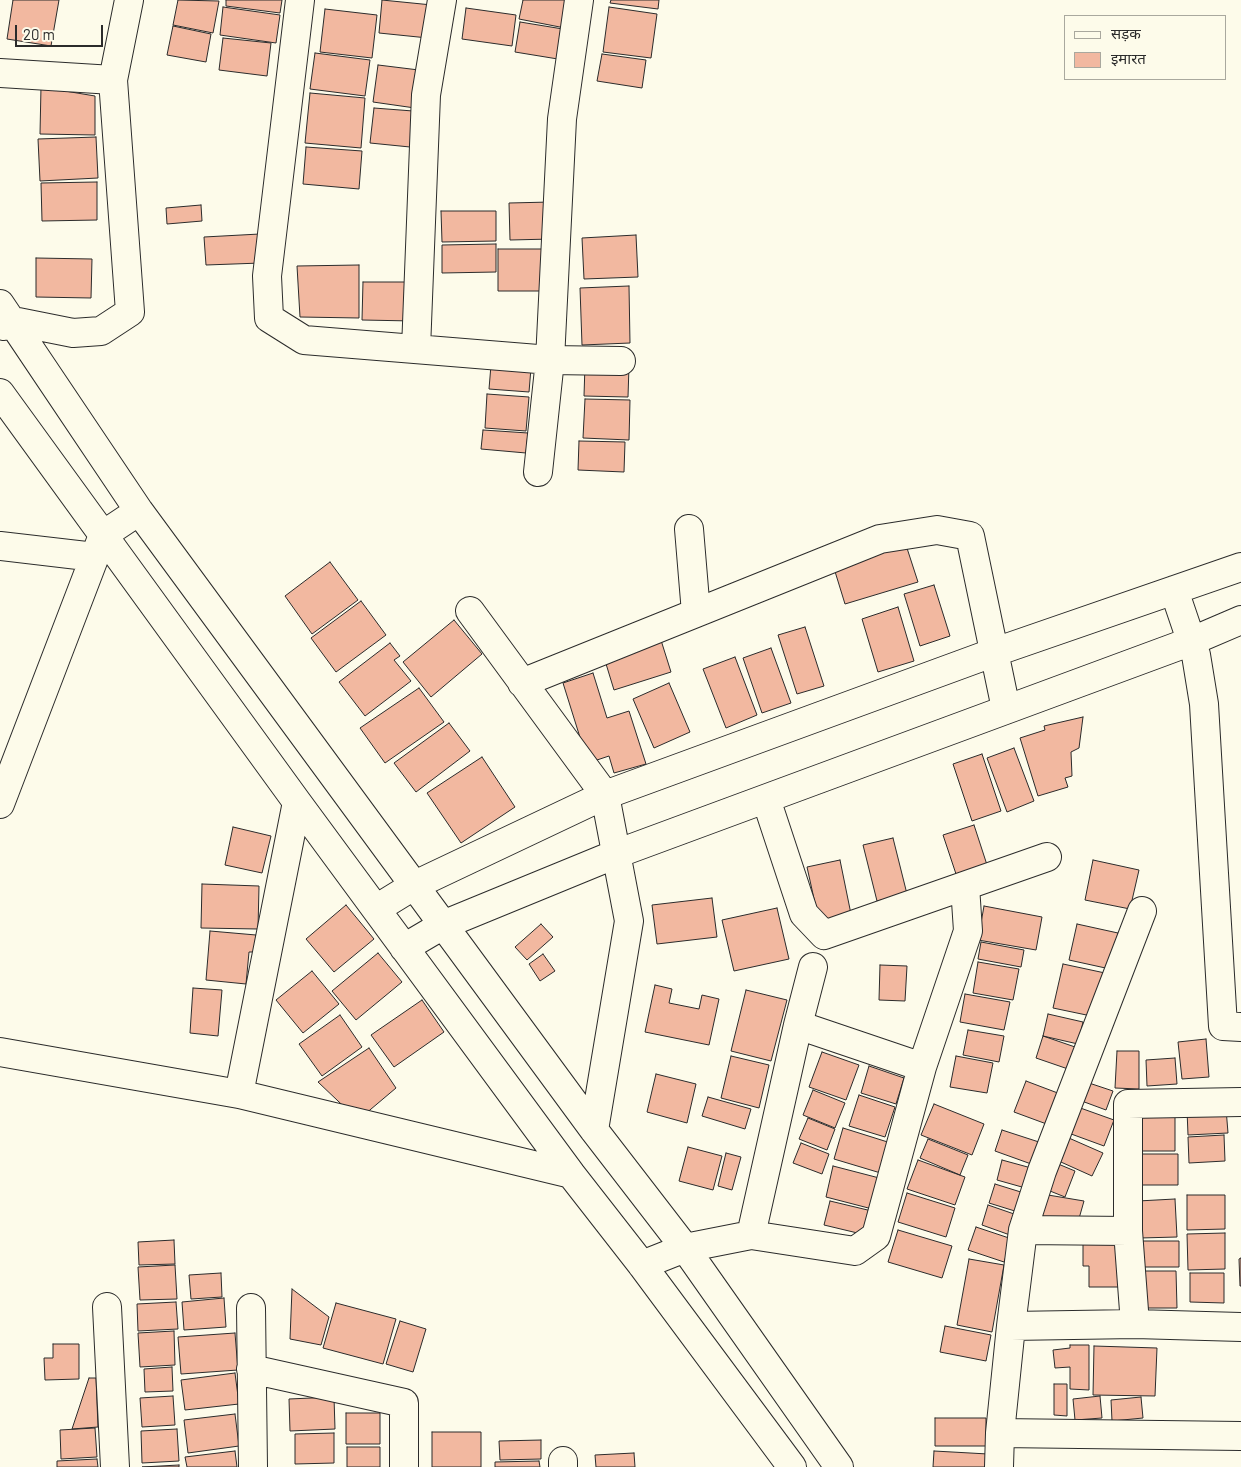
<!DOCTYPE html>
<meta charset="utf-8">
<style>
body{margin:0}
#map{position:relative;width:1241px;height:1467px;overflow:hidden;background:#fdfbea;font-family:Barlow,"Noto Sans Devanagari",sans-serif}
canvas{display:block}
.legend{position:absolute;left:1064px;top:15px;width:162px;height:65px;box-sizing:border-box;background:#fdfbea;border:1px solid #a9a89e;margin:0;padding:6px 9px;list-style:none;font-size:15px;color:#2b2b2b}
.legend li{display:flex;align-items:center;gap:10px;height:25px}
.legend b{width:25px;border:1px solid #a9a89e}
.scale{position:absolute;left:15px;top:25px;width:88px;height:22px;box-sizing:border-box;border:2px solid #2b2b2b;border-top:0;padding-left:6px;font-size:15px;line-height:18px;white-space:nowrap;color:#2b2b2b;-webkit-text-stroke:4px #fdfbea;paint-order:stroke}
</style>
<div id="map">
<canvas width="1241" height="1467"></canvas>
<ul class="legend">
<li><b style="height:6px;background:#fdfbea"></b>सड़क</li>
<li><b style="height:14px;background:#f2b8a0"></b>इमारत</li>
</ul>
<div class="scale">20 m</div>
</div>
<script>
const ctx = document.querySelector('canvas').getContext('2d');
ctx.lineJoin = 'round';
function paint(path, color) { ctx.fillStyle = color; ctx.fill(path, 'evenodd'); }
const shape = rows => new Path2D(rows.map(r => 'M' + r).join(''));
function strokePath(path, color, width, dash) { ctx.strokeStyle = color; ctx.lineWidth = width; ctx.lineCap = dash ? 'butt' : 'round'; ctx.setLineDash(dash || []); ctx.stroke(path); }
const building = shape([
 [13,0,59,0,51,46,7,39,13,0],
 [178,0,219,1,213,33,173,25,178,0],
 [226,0,282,0,280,13,226,6,226,0],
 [382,0,432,5,428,38,379,33,382,0],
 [523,0,576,0,570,29,519,19,523,0],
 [611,0,659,0,658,9,610,3,611,0],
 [223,7,280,15,276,43,220,35,223,7],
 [609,7,657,14,651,58,603,52,609,7],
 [466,8,516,15,512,46,462,39,466,8],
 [325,9,377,15,372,58,320,52,325,9],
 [520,22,569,30,564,60,515,52,520,22],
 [173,26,211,34,206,62,167,55,173,26],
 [223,38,271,43,267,76,219,70,223,38],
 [315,53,370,60,365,96,310,89,315,53],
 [602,54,646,60,642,88,597,81,602,54],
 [378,65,427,71,422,109,373,102,378,65],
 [41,87,95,96,95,135,40,134,41,87],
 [310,93,365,98,361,148,305,143,310,93],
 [374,108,413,111,410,147,370,143,374,108],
 [96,137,98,178,40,181,38,139,96,137],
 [306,147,362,151,359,189,303,184,306,147],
 [97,182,97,220,42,221,41,183,97,182],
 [551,202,552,239,510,240,509,203,551,202],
 [201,205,202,221,167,224,166,208,201,205],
 [441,211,496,211,496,241,442,242,441,211],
 [260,234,261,263,206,265,204,237,260,234],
 [636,235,638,277,584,279,582,238,636,235],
 [496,244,496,272,442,273,442,245,496,244],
 [498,249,549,249,546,291,498,291,498,249],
 [36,258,92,259,91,298,36,297,36,258],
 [359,265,359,318,300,317,297,266,359,265],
 [363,282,414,282,413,321,362,320,363,282],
 [629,286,630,343,582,345,580,288,629,286],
 [491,365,531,368,529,392,489,389,491,365],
 [585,365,629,366,628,397,584,396,585,365],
 [487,394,529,397,526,431,485,428,487,394],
 [585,399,630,400,629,440,583,438,585,399],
 [483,430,528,433,526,453,481,449,483,430],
 [579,441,625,442,624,472,578,470,579,441],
 [905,542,918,582,845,604,833,565,905,542],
 [330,562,358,600,312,634,285,596,330,562],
 [934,585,950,636,920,646,904,594,934,585],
 [361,601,386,635,336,672,311,638,361,601],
 [898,607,914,661,878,672,862,619,898,607],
 [454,620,482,654,431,697,403,662,454,620],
 [805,627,824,686,797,694,778,635,805,627],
 [660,637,671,672,614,690,603,654,660,637],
 [390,643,400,656,394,660,411,681,365,716,339,682,390,643],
 [771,648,791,703,762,713,743,658,771,648],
 [735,657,757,715,726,728,703,669,735,657],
 [593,673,607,718,629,711,646,764,614,773,609,756,588,763,563,683,593,673],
 [669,683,690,732,654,748,633,699,669,683],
 [419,688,444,722,385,763,360,728,419,688],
 [1083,717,1079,748,1071,752,1072,776,1065,778,1068,787,1038,796,1020,738,1045,730,1044,726,1083,717],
 [449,723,470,751,416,792,394,763,449,723],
 [1014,748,1034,801,1007,812,987,758,1014,748],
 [982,754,1001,811,972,821,953,764,982,754],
 [482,757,515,807,461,843,427,793,482,757],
 [974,825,989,871,958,880,943,835,974,825],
 [233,827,271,836,262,873,225,865,233,827],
 [893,838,907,894,877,901,863,845,893,838],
 [840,860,852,919,820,926,807,867,840,860],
 [1093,860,1139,870,1130,909,1085,900,1093,860],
 [202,884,259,886,258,929,201,928,202,884],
 [712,898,717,937,657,944,652,905,712,898],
 [346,905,374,939,334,972,306,939,346,905],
 [984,906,1042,917,1036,950,978,940,984,906],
 [777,908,789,959,734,971,722,920,777,908],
 [541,924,553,937,527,960,515,947,541,924],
 [1077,924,1118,933,1110,969,1069,960,1077,924],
 [210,931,256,935,254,952,249,952,246,984,206,980,210,931],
 [981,942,1024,950,1021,967,978,959,981,942],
 [378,953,402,982,356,1020,332,991,378,953],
 [543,954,555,971,540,981,529,964,543,954],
 [978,962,1019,969,1013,1000,973,993,978,962],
 [1063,964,1105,973,1096,1017,1053,1008,1063,964],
 [880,965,907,966,905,1001,879,1000,880,965],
 [312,971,339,1004,303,1033,276,1000,312,971],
 [655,985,672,989,669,1003,699,1009,702,995,719,999,709,1045,645,1032,655,985],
 [193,988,222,990,218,1036,190,1033,193,988],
 [746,990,787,1000,771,1061,731,1051,746,990],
 [965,994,1010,1002,1004,1030,960,1022,965,994],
 [422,1000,444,1032,394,1067,371,1035,422,1000],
 [1048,1014,1083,1022,1078,1044,1043,1036,1048,1014],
 [340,1015,362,1047,322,1076,299,1044,340,1015],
 [968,1030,1004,1036,999,1062,963,1055,968,1030],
 [1043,1036,1078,1048,1071,1070,1036,1058,1043,1036],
 [1206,1039,1209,1077,1182,1079,1178,1042,1206,1039],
 [369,1048,396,1088,358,1120,318,1082,369,1048],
 [1117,1051,1139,1051,1139,1089,1115,1088,1117,1051],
 [822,1052,859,1065,846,1100,809,1087,822,1052],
 [731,1056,769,1065,759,1108,721,1098,731,1056],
 [956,1056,993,1063,987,1093,950,1087,956,1056],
 [1175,1058,1177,1084,1147,1086,1146,1060,1175,1058],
 [869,1066,904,1078,896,1104,861,1093,869,1066],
 [656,1074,696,1084,687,1123,647,1112,656,1074],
 [1026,1081,1063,1095,1052,1126,1014,1112,1026,1081],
 [1086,1082,1113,1091,1106,1110,1079,1100,1086,1082],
 [813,1090,845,1103,835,1128,803,1115,813,1090],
 [859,1095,895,1107,885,1137,849,1126,859,1095],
 [708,1097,751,1109,745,1129,702,1116,708,1097],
 [934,1104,984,1124,972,1155,921,1135,934,1104],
 [1072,1105,1114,1120,1104,1146,1063,1131,1072,1105],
 [1226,1108,1228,1133,1188,1135,1187,1110,1226,1108],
 [1139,1113,1175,1113,1175,1151,1138,1151,1139,1113],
 [808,1118,835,1129,827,1150,799,1139,808,1118],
 [843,1128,894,1144,884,1174,834,1159,843,1128],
 [1002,1130,1042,1143,1034,1165,995,1151,1002,1130],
 [1062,1135,1103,1153,1092,1176,1052,1158,1062,1135],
 [1224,1135,1225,1161,1189,1163,1188,1137,1224,1135],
 [928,1139,968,1155,960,1175,920,1158,928,1139],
 [801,1143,829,1154,822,1174,793,1163,801,1143],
 [688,1147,722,1156,713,1190,679,1181,688,1147],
 [726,1153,741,1157,732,1190,718,1186,726,1153],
 [1135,1154,1178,1154,1178,1185,1135,1185,1135,1154],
 [918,1160,965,1177,955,1205,907,1189,918,1160],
 [1002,1160,1035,1169,1029,1189,997,1180,1002,1160],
 [1051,1161,1075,1171,1065,1197,1040,1187,1051,1161],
 [833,1166,887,1180,880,1211,826,1197,833,1166],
 [995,1184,1024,1193,1018,1212,989,1203,995,1184],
 [907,1193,955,1208,946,1237,898,1222,907,1193],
 [1042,1194,1084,1201,1078,1222,1037,1220,1042,1194],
 [1187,1195,1225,1195,1225,1229,1187,1230,1187,1195],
 [1175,1199,1177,1237,1140,1238,1138,1201,1175,1199],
 [830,1201,876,1212,870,1236,824,1225,830,1201],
 [988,1205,1017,1215,1010,1235,982,1225,988,1205],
 [976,1227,1012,1239,1004,1262,968,1250,976,1227],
 [898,1230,952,1246,942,1278,888,1262,898,1230],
 [1225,1233,1225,1269,1188,1270,1187,1234,1225,1233],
 [174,1240,175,1264,139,1265,138,1242,174,1240],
 [1121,1240,1121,1287,1089,1287,1089,1266,1083,1266,1083,1244,1121,1240],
 [1141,1241,1179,1241,1179,1267,1141,1267,1141,1241],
 [1241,1258,1241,1286,1240,1286,1239,1259,1241,1258],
 [969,1259,1004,1265,992,1332,957,1325,969,1259],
 [175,1265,177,1299,140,1300,138,1267,175,1265],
 [1141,1271,1176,1271,1177,1308,1142,1308,1141,1271],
 [221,1273,222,1297,191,1299,189,1275,221,1273],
 [1190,1273,1224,1273,1224,1303,1190,1302,1190,1273],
 [292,1289,329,1317,321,1345,290,1339,292,1289],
 [224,1298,226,1327,184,1330,182,1302,224,1298],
 [176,1302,178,1329,138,1331,137,1304,176,1302],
 [336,1303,396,1319,383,1364,323,1348,336,1303],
 [400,1321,426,1329,413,1372,386,1364,400,1321],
 [945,1326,991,1335,986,1361,940,1352,945,1326],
 [174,1331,175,1365,140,1367,138,1333,174,1331],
 [235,1333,238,1370,181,1374,178,1337,235,1333],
 [53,1344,79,1344,79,1379,45,1380,44,1358,53,1358,53,1344],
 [1070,1345,1089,1345,1089,1390,1070,1389,1070,1367,1055,1368,1053,1350,1070,1348,1070,1345],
 [1094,1346,1157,1348,1155,1396,1093,1395,1094,1346],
 [172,1367,173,1391,145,1392,144,1369,172,1367],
 [235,1373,239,1404,185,1410,181,1380,235,1373],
 [89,1378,96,1378,98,1427,72,1429,89,1378],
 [1054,1384,1067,1384,1067,1416,1054,1415,1054,1384],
 [173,1396,175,1425,142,1427,140,1398,173,1396],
 [1100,1396,1102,1418,1075,1420,1073,1399,1100,1396],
 [334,1397,335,1429,290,1431,289,1399,334,1397],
 [1141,1397,1143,1418,1112,1421,1111,1400,1141,1397],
 [346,1413,380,1413,380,1444,346,1444,346,1413],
 [235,1414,239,1446,188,1453,184,1420,235,1414],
 [935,1418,986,1418,986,1446,935,1446,935,1418],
 [95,1428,97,1457,61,1459,60,1430,95,1428],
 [177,1429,179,1461,142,1463,141,1431,177,1429],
 [432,1432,481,1432,481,1467,432,1467,432,1432],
 [334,1433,334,1463,295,1464,295,1434,334,1433],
 [541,1440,541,1459,500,1460,499,1441,541,1440],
 [347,1447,380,1447,380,1467,347,1467,347,1447],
 [235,1451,237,1467,187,1467,185,1457,235,1451],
 [934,1451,988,1454,987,1467,933,1467,934,1451],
 [634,1453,635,1467,596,1467,595,1455,634,1453],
 [97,1459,98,1467,57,1467,57,1461,97,1459],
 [539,1461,540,1467,495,1467,495,1462,539,1461],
 [179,1465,179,1467,142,1467,179,1465]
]);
paint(building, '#f2b8a0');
strokePath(building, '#2b2b2b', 1);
const minor = shape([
 [300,0,267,276,269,318,304,340,550,360,621,361],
 [0,73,113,80],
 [0,304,139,511,594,1130,685,1248,839,1467],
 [4,326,13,321,73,333,101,331,130,312,113,80,129,0],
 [416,349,426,95,442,0],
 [0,393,297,802,571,1174,642,1265,792,1467],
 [538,472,550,360,562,119,579,0],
 [689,529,696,613],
 [0,546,95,557],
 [1174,590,1196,655,1204,704,1223,1026,1241,1027],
 [470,611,605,795,629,921,594,1130],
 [522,683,880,539,937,530,970,536,1006,709],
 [766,799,804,914,824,935,1047,857],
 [0,804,103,535,139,511],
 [376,909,415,885,605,795,995,652,1241,567],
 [404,948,443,925,616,854,1192,641,1241,620],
 [798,1025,922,1067],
 [0,1052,239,1094,571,1174],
 [239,1094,297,802],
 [1023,1230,1128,1231],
 [751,1235,798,1025,813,967],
 [642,1265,685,1248,751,1235,855,1251,876,1236,922,1067,968,931,965,886],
 [107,1307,115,1467],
 [251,1308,253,1467],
 [1135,1324,1128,1231,1128,1104,1241,1102],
 [1011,1326,1135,1324,1241,1327],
 [251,1369,404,1403,404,1467],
 [1000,1433,1241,1436],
 [563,1461,563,1467],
 [999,1467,1000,1433,1011,1326,1023,1230,1042,1171,1142,911]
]);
strokePath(minor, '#2b2b2b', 30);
strokePath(minor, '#fdfbea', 28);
</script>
